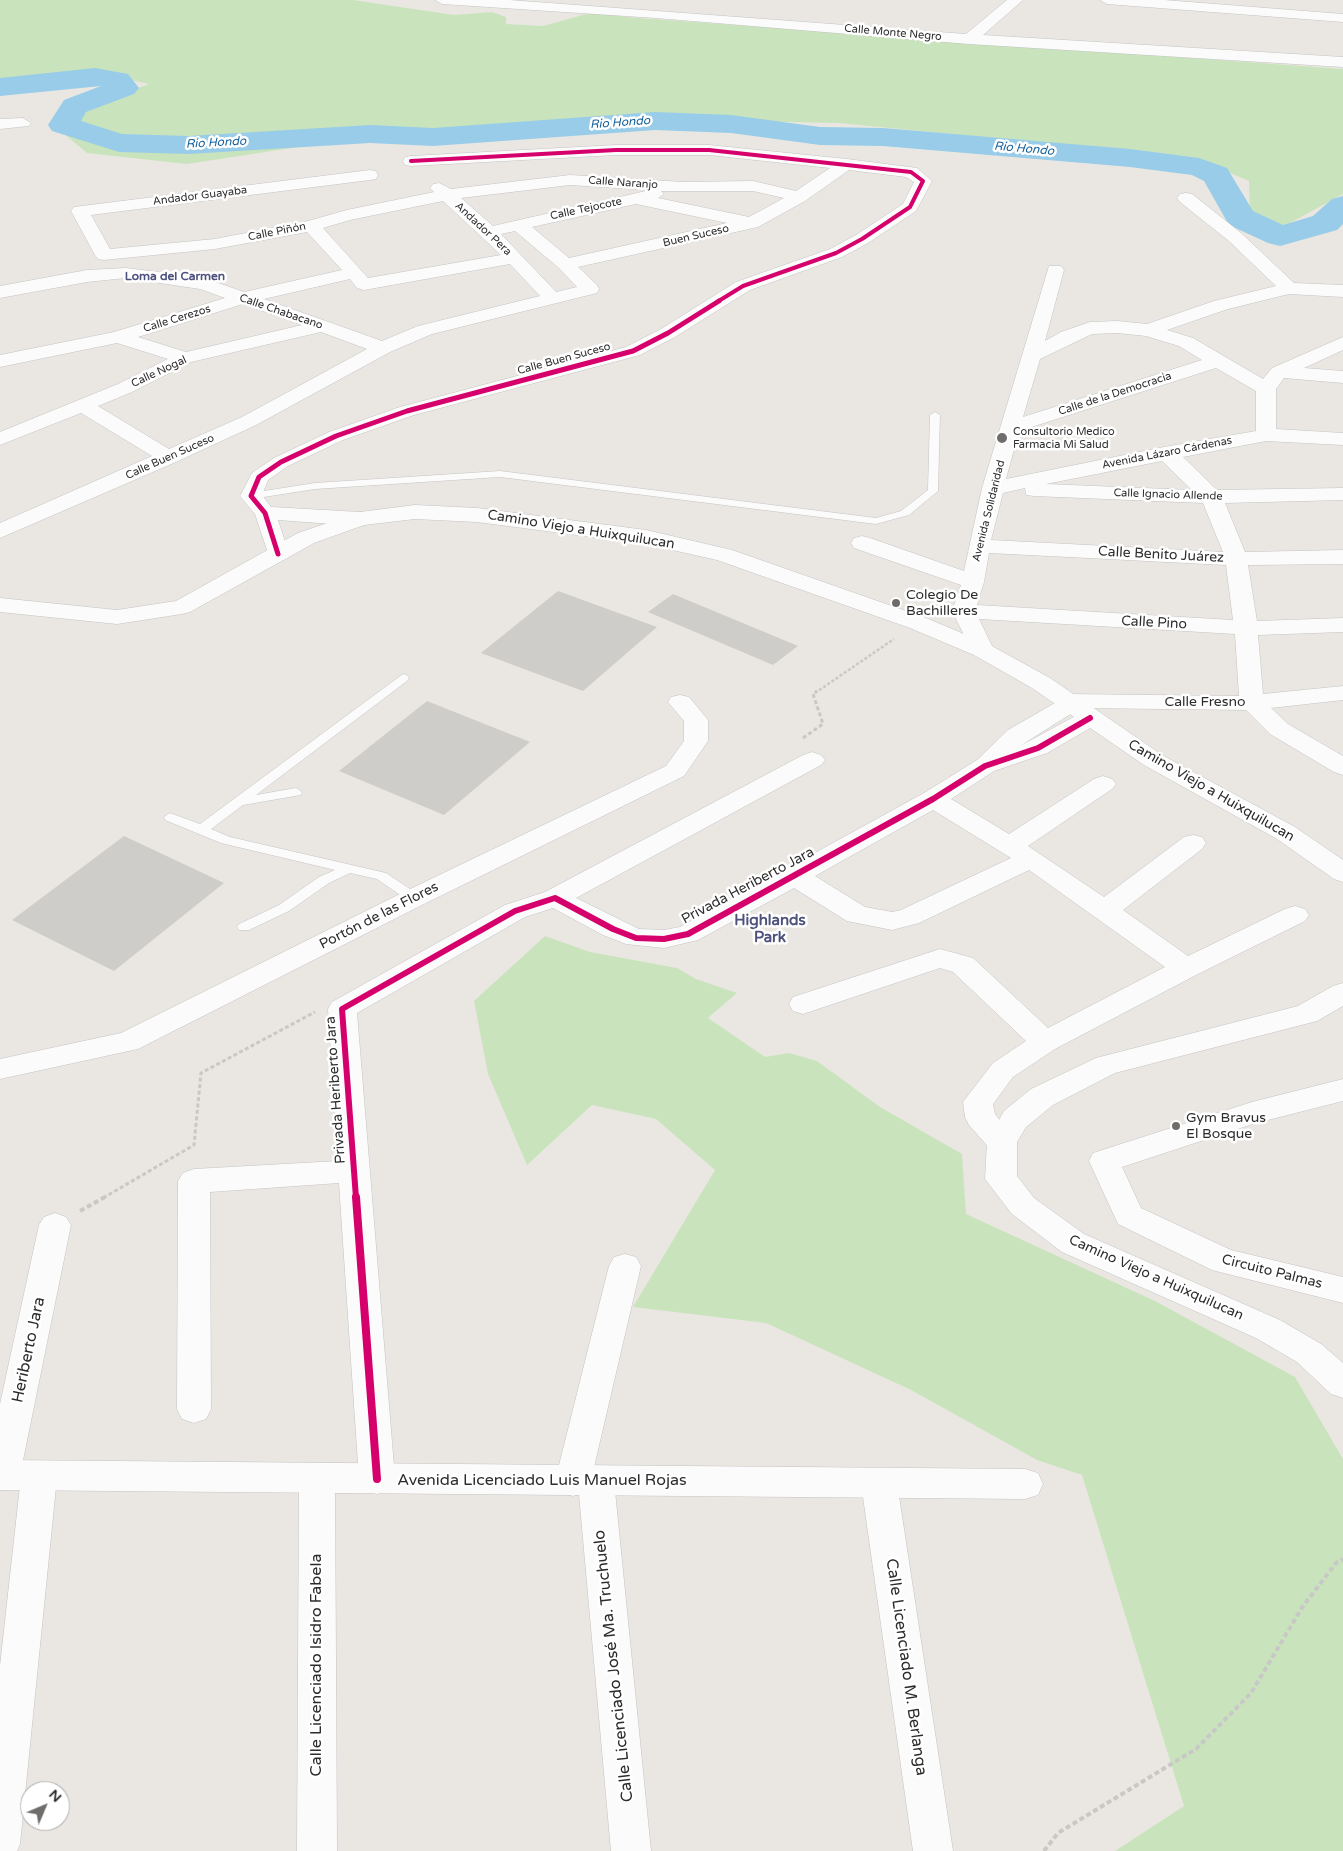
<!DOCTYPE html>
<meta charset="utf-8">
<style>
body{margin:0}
#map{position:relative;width:1343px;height:1851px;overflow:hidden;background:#eae7e2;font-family:"Varela Round",sans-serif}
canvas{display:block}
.north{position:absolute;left:20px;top:1781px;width:50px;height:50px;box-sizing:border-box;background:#fff;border:1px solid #ababab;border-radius:50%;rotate:45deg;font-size:14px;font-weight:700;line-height:20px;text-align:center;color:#2c2c2c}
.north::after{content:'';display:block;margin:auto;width:18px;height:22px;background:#6e6d6c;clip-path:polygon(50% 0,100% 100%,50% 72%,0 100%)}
</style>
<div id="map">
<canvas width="1343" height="1851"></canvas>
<div class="north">N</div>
</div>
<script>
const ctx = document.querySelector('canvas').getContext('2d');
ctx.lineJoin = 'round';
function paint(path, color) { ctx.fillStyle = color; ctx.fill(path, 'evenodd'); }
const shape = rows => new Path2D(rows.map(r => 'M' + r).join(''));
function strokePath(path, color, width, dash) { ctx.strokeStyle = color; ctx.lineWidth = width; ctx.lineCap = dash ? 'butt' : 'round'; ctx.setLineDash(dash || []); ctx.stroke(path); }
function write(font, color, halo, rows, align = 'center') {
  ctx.font = font + ' "Varela Round",sans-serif'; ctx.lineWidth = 5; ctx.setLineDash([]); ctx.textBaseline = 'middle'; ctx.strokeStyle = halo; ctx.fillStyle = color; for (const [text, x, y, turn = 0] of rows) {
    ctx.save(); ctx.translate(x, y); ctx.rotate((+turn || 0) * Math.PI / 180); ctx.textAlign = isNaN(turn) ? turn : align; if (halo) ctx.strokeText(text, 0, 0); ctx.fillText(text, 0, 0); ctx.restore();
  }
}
paint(shape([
 [0,0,353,0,454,15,492,12,506,17,506,24,543,26,597,11,625,17,1343,69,1343,194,1279,229,1250,215,1249,181,1209,164,1138,151,1025,146,951,134,838,123,631,119,357,138,187,164,87,153,63,133,84,108,149,84,98,73,0,83],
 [545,936,590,952,677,968,696,979,737,993,708,1018,765,1057,789,1053,817,1061,880,1107,962,1154,966,1214,1155,1301,1295,1377,1343,1459,1343,1851,1115,1851,1184,1806,1082,1475,1037,1460,911,1390,766,1323,633,1307,715,1170,656,1119,592,1105,527,1165,488,1074,474,1001]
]), '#c9e4bc');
paint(shape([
 [95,68,128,74,139,88,134,94,86,112,81,121,122,134,189,136,370,125,433,128,655,112,731,115,820,127,883,128,1130,149,1199,158,1227,168,1253,211,1283,225,1313,216,1332,199,1343,196,1343,224,1337,230,1280,246,1268,243,1229,225,1204,181,1192,175,1130,167,883,146,820,145,731,133,655,130,433,146,370,143,189,154,119,152,52,131,48,125,64,100,101,86,0,96,0,78,95,68]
]), '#98cce9');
paint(shape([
 [558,591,657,627,583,691,481,653],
 [673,594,798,646,773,665,648,612],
 [427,701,530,742,444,815,339,771],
 [124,836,224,883,114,971,12,920]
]), '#cfcdc9');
const service = shape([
 [935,412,940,415,938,491,909,515,876,524,500,477,315,489,251,499,246,496,251,493,315,483,500,471,876,518,901,511,928,490,930,415,935,412],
 [403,674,407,675,409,678,407,681,256,795,296,788,302,792,301,795,243,805,211,829,230,837,386,873,419,895,421,898,419,901,409,901,377,879,350,873,329,883,289,911,249,930,239,930,237,927,239,924,279,905,319,877,335,870,221,843,165,820,164,817,170,813,200,824,403,674]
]);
const minor = shape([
 [435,0,509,0,966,34,1007,0,1023,0,983,35,1343,57,1343,67,969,44,656,18,442,4,435,0],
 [1100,0,1164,0,1343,14,1343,22,1107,4,1100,0],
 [23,118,31,123,29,126,0,129,0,119,23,118],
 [616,145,709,145,847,159,917,168,932,181,916,211,868,243,842,257,750,290,675,337,640,355,414,415,343,440,288,466,268,480,262,495,271,507,360,512,368,514,371,519,368,524,360,526,278,520,289,554,286,559,278,561,270,559,255,514,240,496,252,473,274,458,329,432,400,407,626,347,661,329,736,282,830,249,856,235,903,204,914,182,906,177,849,170,805,201,758,227,578,267,597,285,599,289,597,293,432,334,390,352,256,425,176,462,0,538,0,523,152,456,81,413,0,445,0,432,118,384,168,359,117,343,0,367,0,355,114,332,225,298,200,289,126,278,87,282,0,298,0,286,87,270,126,268,204,278,244,292,342,270,307,232,215,249,104,260,98,259,95,255,71,211,74,207,370,170,376,171,378,175,376,179,370,180,91,215,110,249,215,239,308,221,347,210,434,192,430,188,433,184,439,183,451,189,570,175,683,182,753,181,796,191,830,168,709,155,616,155,411,166,405,165,403,161,405,157,411,156,616,145],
 [570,185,650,190,493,226,461,198,570,185],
 [661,191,753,191,784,198,749,217,658,198,664,194,661,191],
 [443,201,501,255,368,278,323,228,350,220,443,201],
 [636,204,727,223,569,258,532,227,636,204],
 [515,231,559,268,577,287,556,292,501,234,515,231],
 [510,264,540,296,418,326,382,341,264,299,350,279,357,288,364,290,510,264],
 [243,304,302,325,186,352,138,337,243,304],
 [321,332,367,349,242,417,169,449,98,406,132,392,191,362,321,332],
 [1186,193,1192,194,1241,233,1294,283,1343,285,1343,297,1289,294,1228,309,1167,330,1193,338,1263,379,1272,368,1343,337,1343,350,1304,368,1343,371,1343,383,1284,378,1276,389,1276,429,1343,433,1343,445,1266,441,1183,457,1217,490,1343,488,1343,500,1225,503,1245,552,1343,550,1343,564,1248,565,1257,621,1343,618,1343,632,1258,635,1263,694,1343,686,1343,700,1271,708,1288,724,1343,756,1343,775,1334,772,1270,734,1246,710,1080,708,1020,746,1081,713,1090,711,1099,713,1102,718,1099,723,1047,753,994,771,951,799,1009,834,1094,779,1103,776,1112,779,1116,784,1112,789,1028,846,1104,897,1184,837,1193,835,1202,837,1206,843,1202,849,1123,910,1188,956,1285,909,1295,906,1305,909,1309,915,1305,921,1196,975,1055,1049,1013,1077,993,1104,995,1114,1017,1142,1013,1150,1002,1153,991,1150,969,1125,965,1117,963,1102,993,1063,1026,1041,953,972,940,968,803,1014,793,1011,789,1004,793,997,940,949,973,958,1048,1028,1165,967,1029,870,919,923,892,930,847,921,794,888,698,940,664,948,626,944,603,935,553,908,525,917,357,1013,395,1479,389,1490,377,1494,365,1490,359,1479,339,1183,210,1192,211,1409,206,1419,194,1423,182,1419,177,1409,178,1181,183,1173,194,1169,338,1161,328,1009,332,1002,505,905,545,892,803,755,812,752,821,755,825,760,821,765,576,898,639,929,664,930,680,927,924,793,977,760,1008,730,1055,703,1054,701,1057,696,1066,694,1239,696,1235,634,979,619,994,650,990,655,982,657,974,655,952,611,961,585,854,548,851,543,854,538,862,536,870,538,964,571,982,488,1049,266,1061,266,1064,270,1045,341,1061,332,1090,322,1117,321,1147,324,1214,301,1276,286,1229,241,1180,202,1177,198,1180,194,1186,193],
 [1117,333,1146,336,1179,346,1202,360,1023,417,1040,359,1092,334,1117,333],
 [1216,368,1256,391,1256,431,1164,447,1006,479,1019,431,1216,368],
 [1162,461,1192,490,1046,484,1162,461],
 [1025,488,1026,495,1034,496,1203,503,1223,552,991,540,1003,493,1025,488],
 [989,553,1226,565,1233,620,977,605,984,582,989,553],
 [933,810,1011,858,901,910,892,912,865,907,815,876,933,810],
 [680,695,689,697,708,720,708,741,684,776,424,904,138,1049,0,1079,0,1059,121,1033,404,892,666,766,684,741,684,721,668,702,671,697,680,695],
 [1343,1079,1343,1101,1256,1123,1122,1167,1141,1208,1231,1250,1343,1277,1343,1303,1212,1270,1118,1224,1089,1161,1093,1153,1252,1102,1343,1079],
 [55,1213,66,1217,71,1225,20,1475,14,1485,2,1490,0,1489,0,1404,39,1225,44,1217,55,1213],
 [625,1254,636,1257,641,1266,594,1467,608,1470,614,1481,651,1851,611,1851,579,1494,573,1496,561,1492,555,1481,609,1266,614,1257,625,1254],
 [39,1462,51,1467,57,1477,20,1844,17,1851,0,1851,0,1666,21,1477,27,1467,39,1462],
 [317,1464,329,1468,335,1479,337,1851,297,1851,299,1479,305,1468,317,1464],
 [879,1468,892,1472,897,1483,953,1851,913,1851,861,1483,866,1472,879,1468]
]);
const tertiary = shape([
 [0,1460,1025,1469,1038,1473,1043,1484,1038,1495,1025,1499,0,1490,0,1460]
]);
const secondary = shape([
 [415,505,477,508,646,530,732,550,926,618,990,645,1050,678,1162,755,1295,827,1343,860,1343,882,1334,879,1277,839,1144,765,1032,688,974,655,910,628,717,560,646,544,477,522,415,519,364,525,314,543,190,612,182,614,117,624,0,612,0,598,117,610,176,601,298,533,360,512,415,505],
 [1343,983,1343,1006,1317,1021,1115,1073,1053,1105,1026,1127,1017,1142,1017,1176,1034,1198,1084,1234,1280,1320,1321,1344,1343,1363,1343,1398,1331,1394,1297,1362,1256,1338,1062,1252,1012,1214,985,1179,987,1142,1004,1111,1031,1089,1096,1058,1298,1006,1333,986,1343,983]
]);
strokePath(service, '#c3c3c3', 1);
strokePath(minor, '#c3c3c3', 1);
strokePath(tertiary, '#c3c3c3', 1);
strokePath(secondary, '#c3c3c3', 1);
strokePath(shape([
 [815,693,894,639]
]), '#c8c8c7', 2.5, [3, 2]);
strokePath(shape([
 [803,738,823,724,813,694,817,691],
 [103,1198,194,1145,201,1073,315,1012]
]), '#c8c8c7', 3, [4, 2.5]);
strokePath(shape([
 [80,1211,105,1197],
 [1044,1851,1058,1833,1196,1749,1251,1693,1303,1606,1337,1562,1343,1559]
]), '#c8c8c7', 4, [5, 3]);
paint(service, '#fcfbfb');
paint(minor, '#fcfbfb');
paint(tertiary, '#fcfbfb');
paint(secondary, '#fcfbfb');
strokePath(shape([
 [411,161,616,150,709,150,911,172,923,181,910,207,862,239,836,253,743,286,717,302]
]), '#d6006c', 4);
strokePath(shape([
 [278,554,265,513,251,496,259,477,281,462,336,436,407,411,633,351,668,333,719,301]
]), '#d6006c', 5);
strokePath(shape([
 [356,1198,342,1009,515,911,555,898,613,929,636,938,664,939,688,934,933,799,985,766,1038,748,1090,718]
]), '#d6006c', 6);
strokePath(shape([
 [356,1197,377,1479]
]), '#d6006c', 8);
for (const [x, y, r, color] of [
 [1002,438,6,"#6e6d6c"],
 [896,603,5,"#6e6d6c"],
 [1176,1126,5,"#6e6d6c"]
]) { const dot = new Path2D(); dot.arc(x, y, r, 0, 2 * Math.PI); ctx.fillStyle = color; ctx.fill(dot); strokePath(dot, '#fff', 2); }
write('11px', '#2c2c2c', '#fff', [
 ["Calle Monte Negro",893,33,5],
 ["Calle Naranjo",623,183,4],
 ["Andador Guayaba",200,196,-7],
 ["Calle Tejocote",586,209,-12],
 ["Andador Pera",483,229,43],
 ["Calle Piñón",277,232,-11],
 ["Buen Suceso",696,236,-13],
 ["Calle Chabacano",281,312,19],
 ["Calle Cerezos",177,319,-17],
 ["Calle Buen Suceso",564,359,-15],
 ["Calle Nogal",159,372,-25],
 ["Calle de la Democracia",1115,394,-18],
 ["Avenida Lázaro Cárdenas",1167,453,-11],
 ["Calle Buen Suceso",170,457,-24],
 ["Calle Ignacio Allende",1168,495,2],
 ["Avenida Solidaridad",989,511,-76]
]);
write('11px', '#2c2c2c', '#fff', [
 ["Consultorio Medico",1013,432],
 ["Farmacia Mi Salud",1013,445]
], 'left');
write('italic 12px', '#115e9b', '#fff', [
 ["Rio Hondo",620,123,-4],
 ["Rio Hondo",216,143,-3],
 ["Rio Hondo",1024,149,5]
]);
write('bold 12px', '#4d517c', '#fff', [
 ["Loma del Carmen",175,277]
]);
write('14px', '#2c2c2c', '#fff', [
 ["Camino Viejo a Huixquilucan",581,530,9],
 ["Calle Benito Juárez",1161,555,3],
 ["Calle Pino",1154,623,3],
 ["Calle Fresno",1205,702],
 ["Camino Viejo a Huixquilucan",1211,791,30],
 ["Privada Heriberto Jara",748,886,-28],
 ["Portón de las Flores",379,916,-27],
 ["Privada Heriberto Jara",336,1090,-94],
 ["Circuito Palmas",1272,1272,14],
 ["Camino Viejo a Huixquilucan",1156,1278,24]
]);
write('14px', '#2c2c2c', '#fff', [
 ["Colegio De",906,595],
 ["Bachilleres",906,611],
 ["Gym Bravus",1186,1118],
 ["El Bosque",1186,1134]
], 'left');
write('bold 15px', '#4d517c', '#fff', [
 ["Highlands",770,921],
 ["Park",770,938]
]);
write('16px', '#2c2c2c', '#fff', [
 ["Heriberto Jara",29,1350,-78],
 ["Avenida Licenciado Luis Manuel Rojas",542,1481],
 ["Calle Licenciado Isidro Fabela",317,1665,-90],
 ["Calle Licenciado José Ma. Truchuelo",614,1666,-96],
 ["Calle Licenciado M. Berlanga",906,1667,82]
]);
</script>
